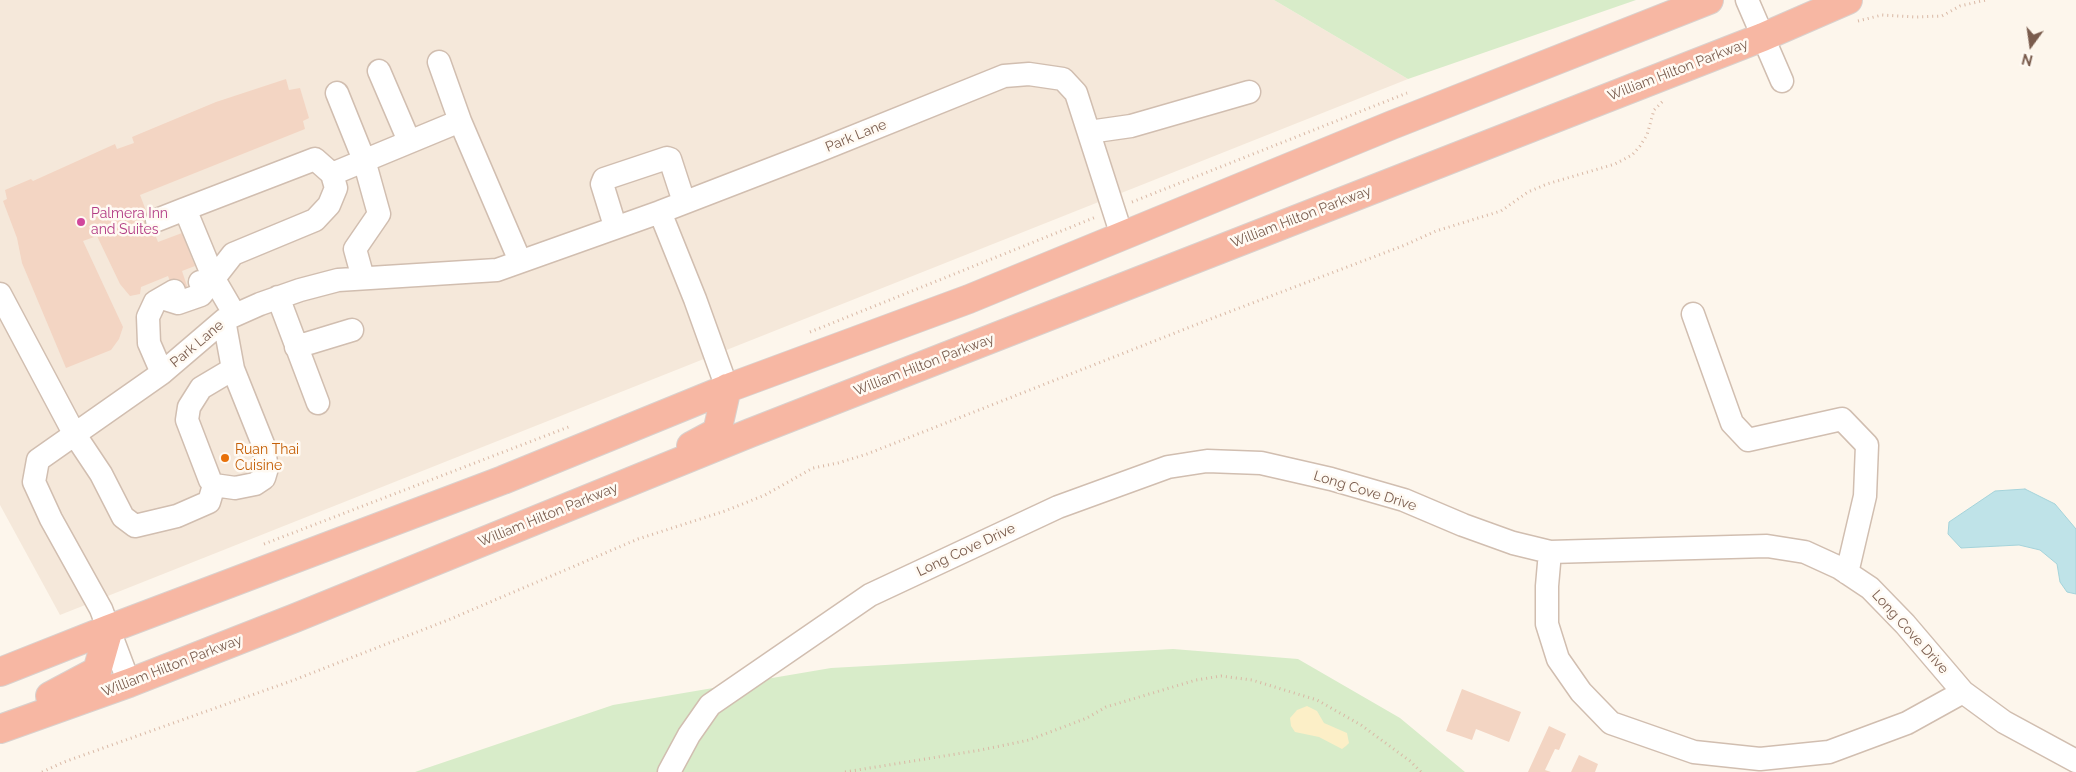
<!DOCTYPE html>
<style>
body{margin:0}
#map{position:relative;width:2076px;height:772px;overflow:hidden;background:#fdf6ec;font-family:Raleway,sans-serif}
canvas{display:block}
.north{position:absolute;left:2006px;top:20px;width:50px;height:50px;-webkit-text-stroke:4px #fffaf3;paint-order:stroke;rotate:194deg;font-size:14px;font-weight:700;line-height:20px;text-align:center;color:#7a5c4d}
.north::after{content:'';display:block;margin:auto;width:18px;height:22px;background:#7a5c4d;clip-path:polygon(50% 0,100% 100%,50% 72%,0 100%)}
</style>
<div id="map">
<canvas width="2076" height="772"></canvas>
<div class="north">N</div>
</div>
<script>
const ctx = document.querySelector('canvas').getContext('2d');
ctx.lineJoin = 'round';
function paint(path, color) { ctx.fillStyle = color; ctx.fill(path, 'evenodd'); }
const shape = rows => new Path2D(rows.map(r => 'M' + r).join(''));
function strokePath(path, color, width, dash) { ctx.strokeStyle = color; ctx.lineWidth = width; ctx.lineCap = dash ? 'butt' : 'round'; ctx.setLineDash(dash || []); ctx.stroke(path); }
function write(font, color, halo, rows, align = 'center') {
  ctx.font = font + ' Raleway,sans-serif'; ctx.lineWidth = 5; ctx.setLineDash([]); ctx.textBaseline = 'middle'; ctx.strokeStyle = halo; ctx.fillStyle = color; for (const [text, x, y, turn = 0] of rows) {
    ctx.save(); ctx.translate(x, y); ctx.rotate((+turn || 0) * Math.PI / 180); ctx.textAlign = isNaN(turn) ? turn : align; if (halo) ctx.strokeText(text, 0, 0); ctx.fillText(text, 0, 0); ctx.restore();
  }
}
paint(shape([
 [0,0,1274,0,1408,79,60,615,0,505]
]), '#f5e8da');
paint(shape([
 [1274,0,1636,0,1408,79],
 [1173,649,1298,659,1400,718,1465,772,415,772,613,705,831,668]
]), '#d8ecc9');
paint(shape([
 [1307,706,1317,711,1324,723,1347,733,1349,743,1346,746,1342,749,1319,737,1295,732,1291,726,1290,718,1297,710]
]), '#fcefc7');
const water = shape([
 [2025,489,2055,504,2076,529,2076,594,2067,592,2060,582,2057,564,2040,550,2019,545,1961,548,1948,534,1949,522,1995,491,2025,489]
]);
paint(water, '#bfe3e8');
strokePath(water, '#a5d3da', 1);
paint(shape([
 [286,79,289,90,300,88,309,118,303,121,305,129,140,195,158,242,182,233,195,266,182,271,189,292,176,297,168,276,141,287,140,294,130,296,120,284,97,236,83,241,123,327,119,339,111,350,66,368,22,263,17,238,3,201,7,199,5,190,31,179,33,181,115,144,117,149,134,143,132,137,216,102],
 [1462,689,1521,712,1509,742,1476,729,1472,740,1446,731],
 [1549,726,1566,734,1559,750,1555,749,1545,770,1551,772,1528,772],
 [1579,755,1598,764,1595,772,1571,772]
]), '#f3d5c3');
const minor = shape([
 [1747,0,1782,81],
 [439,62,460,121],
 [379,71,409,141],
 [337,93,364,160,379,214,355,249,363,278],
 [1089,132,1131,126,1249,92],
 [185,209,315,159,332,174,460,121,520,261],
 [660,212,695,299,727,388],
 [157,220,185,209,214,279],
 [615,226,602,184,604,179,667,158,670,159,684,202],
 [200,282,214,279,235,315],
 [0,294,75,435,101,474,123,517,135,526,177,516,209,502,214,485],
 [278,297,318,403],
 [162,298,178,303,201,295,233,254,315,220,329,205,336,188,332,174],
 [1693,314,1732,423,1748,440,1842,419,1867,445,1865,496,1847,573],
 [224,320,233,369,263,444,267,468,264,478,255,484,235,488,214,485,210,480,187,420,189,407,201,388,233,369],
 [296,347,352,330],
 [162,373,149,343,148,317,155,302,174,291],
 [1550,552,1547,586,1547,624,1558,659,1581,692,1611,723,1694,752,1760,759,1829,752,1907,723,1963,692],
 [129,683,101,609,51,519,34,482,38,460,162,373,224,320,260,304,300,290,338,280,497,270,660,212,818,151,1004,76,1029,74,1063,79,1076,93,1122,236],
 [669,772,689,735,710,705,870,595,1058,507,1168,467,1207,461,1261,463,1331,479,1404,500,1463,525,1513,543,1550,552,1767,546,1805,552,1840,568,1870,588,1905,624,1963,692,2004,722,2076,761]
]);
const highway = shape([
 [691,446,717,432,727,388],
 [0,672,109,629,503,480,731,387,969,299,1392,125,1709,0],
 [50,696,97,671,109,629],
 [0,729,129,683,295,618,750,433,1763,37,1848,0]
]);
strokePath(minor, '#d1beb0', 25);
strokePath(highway, '#dad1cd', 30);
strokePath(shape([
 [1858,21,1882,15,1915,17,1942,16,1960,6,1986,0],
 [1132,202,1407,93],
 [810,332,1096,217],
 [264,544,571,426],
 [42,772,64,762,294,680,448,620,638,539,725,511,765,495,813,468,838,463,867,454,1213,318,1405,245,1436,231,1501,211,1528,192,1547,184,1615,164,1632,155,1640,146,1647,135,1654,110,1663,101],
 [845,772,981,750,1029,740,1087,718,1106,707,1196,680,1221,676,1252,680,1317,700,1361,725,1410,761,1421,772]
]), '#d9b8a5', 3, [1, 4]);
strokePath(minor, '#fff', 22);
strokePath(highway, '#f7b7a3', 28);
for (const [x, y, r, color] of [
 [81,222,5,"#d1479c"],
 [225,458,5,"#e8710a"]
]) { const dot = new Path2D(); dot.arc(x, y, r, 0, 2 * Math.PI); ctx.fillStyle = color; ctx.fill(dot); strokePath(dot, '#fffaf3', 2); }
write('14px', '#7a5c4d', '#fffaf3', [
 ["William Hilton Parkway",1678,70,-21],
 ["Park Lane",856,136,-22],
 ["William Hilton Parkway",1301,217,-21],
 ["Park Lane",197,344,-40],
 ["William Hilton Parkway",924,365,-21],
 ["Long Cove Drive",1365,491,17],
 ["William Hilton Parkway",548,515,-22],
 ["Long Cove Drive",966,550,-25],
 ["Long Cove Drive",1910,632,48],
 ["William Hilton Parkway",172,666,-21]
]);
write('14px', '#b23c85', '#fffaf3', [
 ["Palmera Inn",91,214],
 ["and Suites",91,230]
], 'left');
write('14px', '#c56008', '#fffaf3', [
 ["Ruan Thai",235,450],
 ["Cuisine",235,466]
], 'left');
</script>
